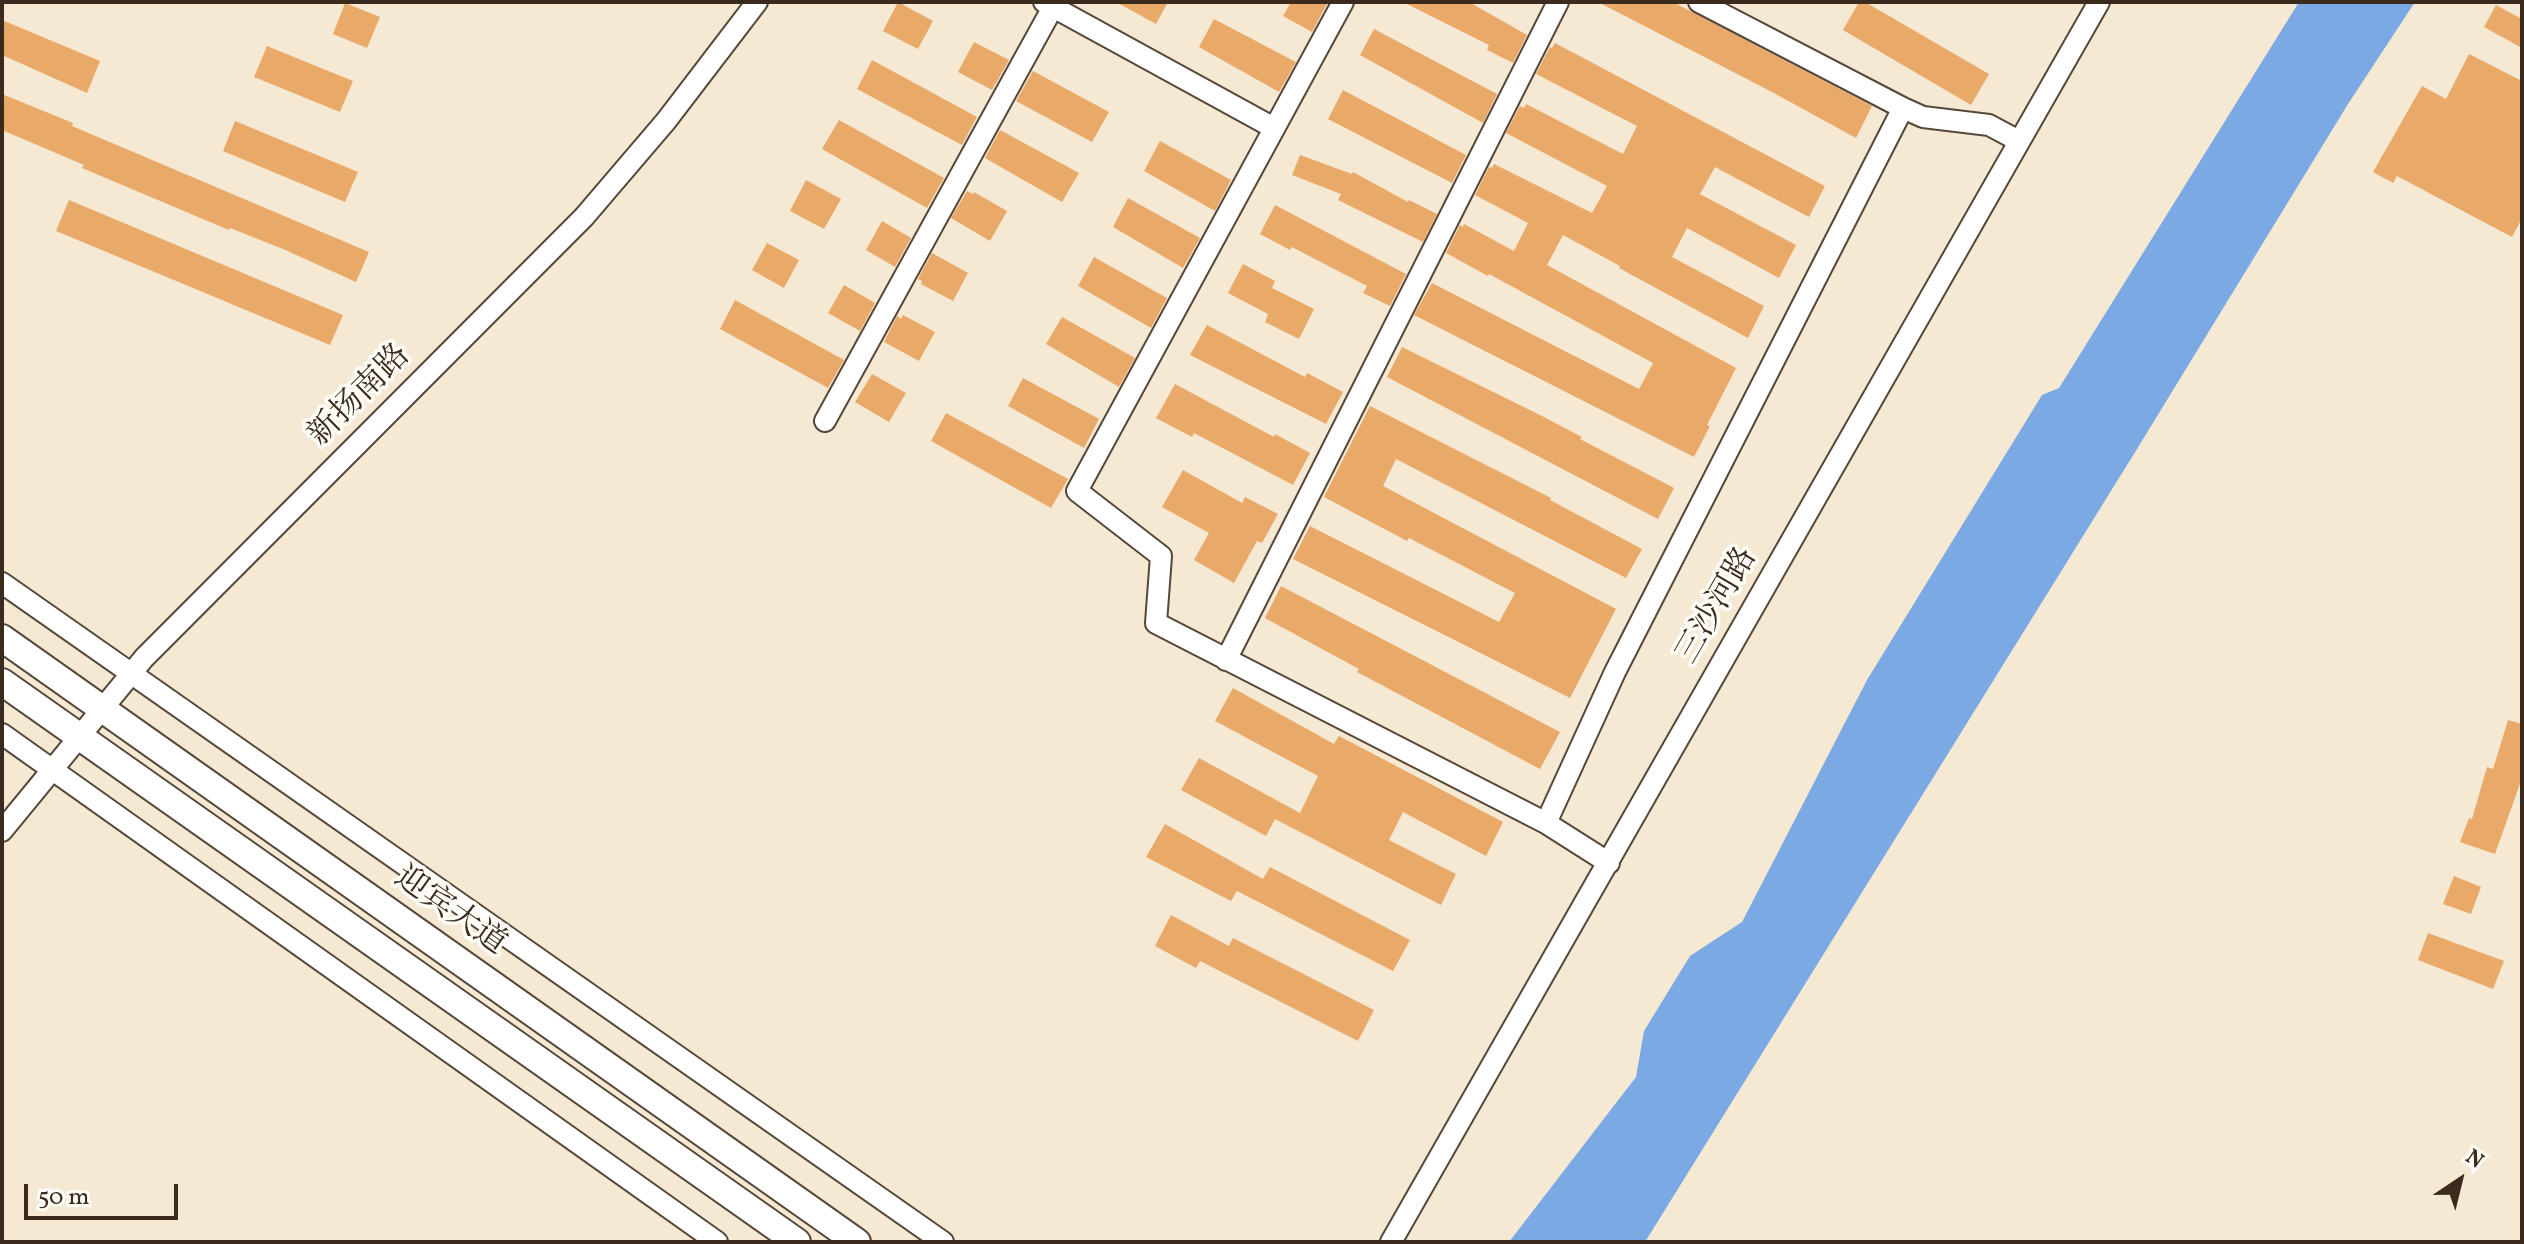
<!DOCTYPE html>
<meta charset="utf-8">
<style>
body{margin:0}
#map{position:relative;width:2524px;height:1244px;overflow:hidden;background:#f6e9d3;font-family:Vollkorn,serif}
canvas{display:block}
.frame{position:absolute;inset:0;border:4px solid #3b2a1e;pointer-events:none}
.north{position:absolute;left:2420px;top:1140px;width:80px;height:80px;-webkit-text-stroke:6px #fdfcf7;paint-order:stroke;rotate:35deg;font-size:22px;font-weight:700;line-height:32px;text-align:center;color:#3b2a1e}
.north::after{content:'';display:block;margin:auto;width:28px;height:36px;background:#3b2a1e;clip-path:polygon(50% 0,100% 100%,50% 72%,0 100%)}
.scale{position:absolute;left:24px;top:1184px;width:154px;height:36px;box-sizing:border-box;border:4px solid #3b2a1e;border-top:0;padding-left:10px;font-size:24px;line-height:28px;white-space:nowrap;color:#3b2a1e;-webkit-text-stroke:6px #fdfcf7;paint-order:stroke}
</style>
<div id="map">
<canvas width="2524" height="1244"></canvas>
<div class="frame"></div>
<div class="north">N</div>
<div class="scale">50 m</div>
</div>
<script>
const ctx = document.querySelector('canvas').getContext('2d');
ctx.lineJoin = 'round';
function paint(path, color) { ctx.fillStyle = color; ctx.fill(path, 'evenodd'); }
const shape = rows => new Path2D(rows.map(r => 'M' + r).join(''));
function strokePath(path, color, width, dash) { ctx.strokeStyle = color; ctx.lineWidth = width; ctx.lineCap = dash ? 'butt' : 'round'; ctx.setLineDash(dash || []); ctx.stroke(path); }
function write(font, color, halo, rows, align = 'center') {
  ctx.font = font + ' Vollkorn,"Noto Serif SC",serif'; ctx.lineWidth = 7; ctx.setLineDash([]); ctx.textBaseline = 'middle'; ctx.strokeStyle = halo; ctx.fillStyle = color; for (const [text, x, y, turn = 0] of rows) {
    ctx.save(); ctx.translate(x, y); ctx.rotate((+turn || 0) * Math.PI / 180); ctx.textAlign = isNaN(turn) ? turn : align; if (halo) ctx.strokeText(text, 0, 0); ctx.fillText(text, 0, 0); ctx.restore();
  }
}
paint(shape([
 [2299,2,2415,2,2348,104,2137,449,1645,1242,1509,1242,1636,1077,1644,1031,1690,956,1742,922,1867,680,2042,395,2059,388]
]), '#7ba9e4');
paint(shape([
 [898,2,933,21,918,49,883,31],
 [1116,2,1168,2,1156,24],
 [1291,2,1328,2,1312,32,1283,16],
 [1403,2,1469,2,1527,35,1513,63,1487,50,1489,45],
 [1598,2,1673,2,1872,106,1856,138,1772,92],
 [1859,2,1865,2,1989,74,1971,105,1843,30],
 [345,3,380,17,367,48,333,34],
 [2496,5,2522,19,2522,48,2484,27],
 [1214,19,1296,62,1279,92,1199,47],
 [2,20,100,61,87,93,2,55],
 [1374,29,1497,94,1483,123,1360,55],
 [974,42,1009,60,992,90,958,72],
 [1555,43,1825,186,1809,217,1715,167,1700,194,1796,245,1779,278,1687,228,1672,257,1764,306,1748,338,1619,268,1620,266,1563,235,1547,265,1736,368,1707,425,1710,426,1694,457,1414,315,1432,283,1639,389,1653,363,1489,274,1488,276,1446,253,1460,225,1463,227,1464,224,1514,251,1528,223,1475,195,1489,167,1492,168,1494,164,1592,213,1607,186,1506,133,1520,106,1524,108,1526,104,1623,154,1637,126,1536,74,1550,47,1552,48],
 [267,46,353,81,340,112,254,77],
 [2469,54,2522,81,2522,218,2512,237,2397,176,2393,183,2373,172,2422,86,2446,99],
 [872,60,977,117,962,145,857,89],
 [1033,71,1109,112,1092,142,1016,101],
 [1343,90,1466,155,1452,183,1328,119],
 [2,94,73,123,72,126,369,252,356,282,283,249,230,228,229,230,82,168,84,165,2,130],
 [839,120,944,178,927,208,822,149],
 [235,121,358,172,345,202,223,151],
 [1000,130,1079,173,1062,202,985,158],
 [1160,141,1231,180,1215,211,1144,171],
 [1300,155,1352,174,1353,172,1408,202,1409,200,1437,214,1423,242,1338,200,1341,194,1292,175],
 [806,180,841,199,824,229,790,211],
 [967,191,973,194,974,192,1007,211,990,241,951,218],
 [1128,198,1200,238,1183,268,1113,227],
 [69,200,343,315,330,345,56,231],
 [1275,205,1406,274,1390,306,1363,293,1367,286,1292,247,1290,250,1260,234],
 [882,221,911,238,895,267,866,250],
 [767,243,799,260,784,288,752,270],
 [932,253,968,273,953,301,921,284,922,281,918,279],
 [1094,257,1167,298,1151,328,1078,286],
 [1243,264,1275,281,1272,288,1314,309,1299,339,1265,322,1268,314,1228,293],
 [844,285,875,303,860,331,828,313],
 [735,300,844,360,828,388,720,329],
 [903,315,935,332,919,361,884,342,897,316,901,319],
 [1062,317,1135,358,1119,387,1046,344],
 [1207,325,1305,377,1307,373,1343,392,1326,424,1190,355],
 [1402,347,1542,416,1582,437,1580,439,1674,488,1658,519,1387,377],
 [872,374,906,393,889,422,855,402],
 [1023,378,1099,419,1084,448,1008,406],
 [1175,384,1274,437,1275,434,1310,453,1293,485,1194,433,1192,437,1156,418],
 [1370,406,1551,498,1550,500,1642,549,1626,578,1396,459,1383,486,1616,609,1570,698,1293,559,1310,526,1499,622,1515,593,1409,538,1407,541,1324,497],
 [946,413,1068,479,1051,508,931,441],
 [1183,470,1242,503,1245,497,1278,514,1262,543,1257,541,1234,583,1194,560,1209,533,1162,507],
 [1281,586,1560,732,1540,769,1357,672,1359,669,1265,618],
 [1233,688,1334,744,1339,736,1503,822,1486,856,1403,812,1389,840,1456,874,1441,905,1275,819,1266,836,1181,790,1199,758,1300,813,1318,776,1215,721],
 [2508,720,2522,724,2522,778,2495,854,2460,842,2469,818,2472,819,2487,767,2493,769],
 [1165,824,1263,879,1270,867,1410,940,1393,971,1237,891,1231,901,1146,857],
 [2454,876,2481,887,2471,914,2443,904],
 [1171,915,1229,946,1233,938,1374,1010,1358,1041,1200,961,1196,968,1155,946],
 [2428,933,2504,961,2493,989,2418,960]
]), '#e8a969');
const minor = shape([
 [1044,2,1274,128],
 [1343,2,1077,491,1161,556,1156,623,1546,823],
 [1699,2,1903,108,1923,117,1989,125,2019,141],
 [825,421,1053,7],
 [2,583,943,1242],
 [1226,660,1558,2],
 [2,734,717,1242],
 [2,831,144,658,584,217,666,121,757,2],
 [1609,863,1546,823,1615,672,1903,108],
 [1391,1242,2099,2]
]);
const major = shape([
 [2,638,857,1242],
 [2,682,797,1242]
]);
strokePath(minor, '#574739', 24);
strokePath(major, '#574739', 30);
strokePath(minor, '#fff', 20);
strokePath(major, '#fff', 26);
write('32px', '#3b2a1e', '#fdfcf7', [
 ["新扬南路",361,397,-45],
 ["三沙河路",1719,607,-60],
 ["迎宾大道",449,913,35]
]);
</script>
